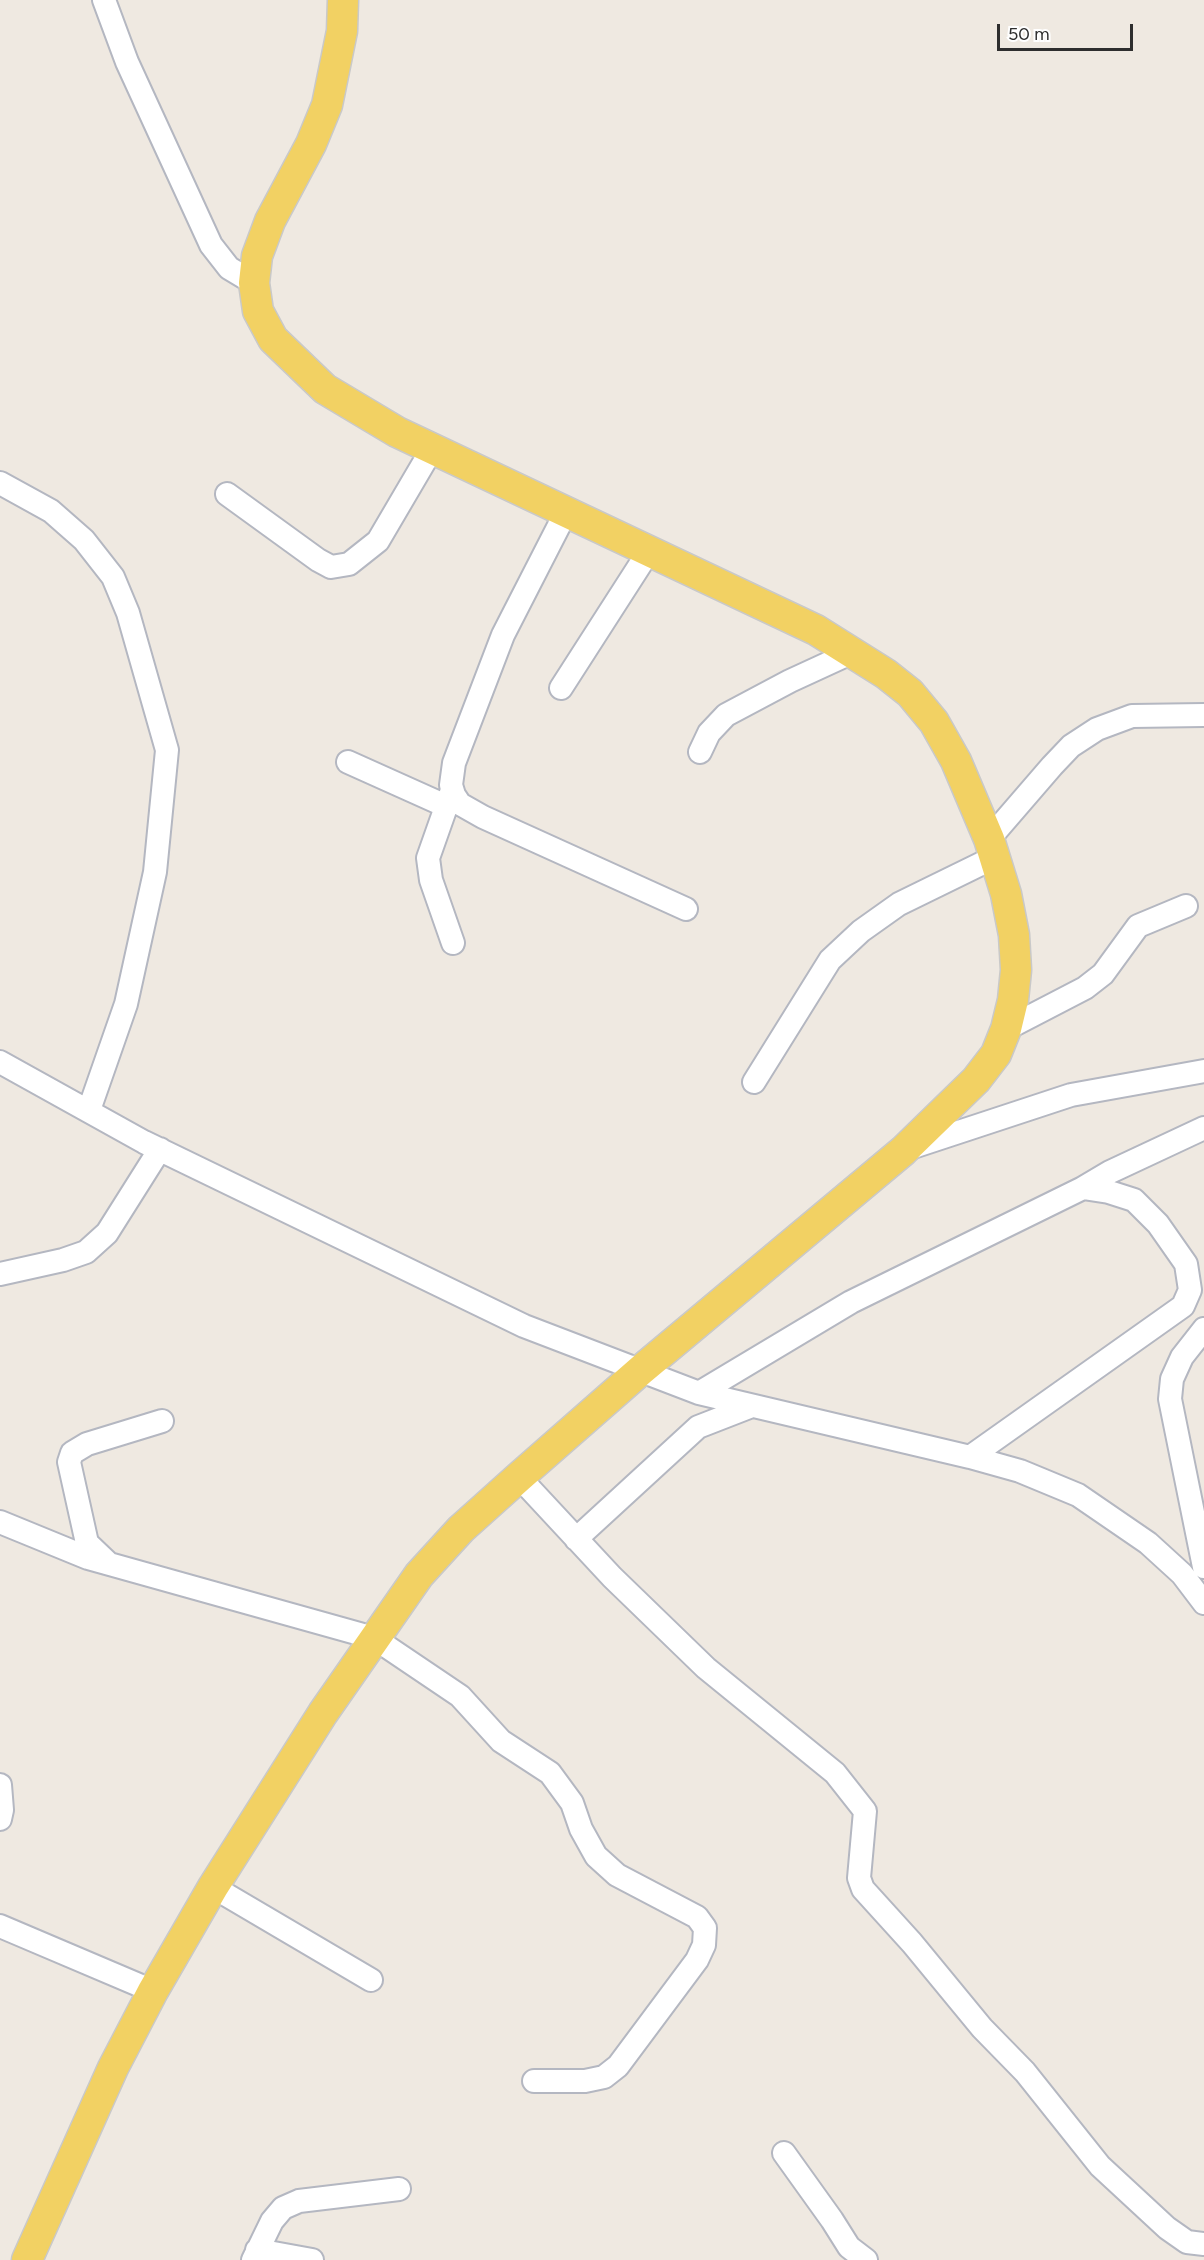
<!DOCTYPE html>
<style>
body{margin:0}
#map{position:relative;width:1204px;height:2260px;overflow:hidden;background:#efe9e1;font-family:Figtree,sans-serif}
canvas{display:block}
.scale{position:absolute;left:997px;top:24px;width:136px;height:27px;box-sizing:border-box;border:3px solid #2e2e2e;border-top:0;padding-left:8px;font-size:18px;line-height:21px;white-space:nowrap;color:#2e2e2e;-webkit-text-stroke:4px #fff;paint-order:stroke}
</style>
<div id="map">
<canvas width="1204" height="2260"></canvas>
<div class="scale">50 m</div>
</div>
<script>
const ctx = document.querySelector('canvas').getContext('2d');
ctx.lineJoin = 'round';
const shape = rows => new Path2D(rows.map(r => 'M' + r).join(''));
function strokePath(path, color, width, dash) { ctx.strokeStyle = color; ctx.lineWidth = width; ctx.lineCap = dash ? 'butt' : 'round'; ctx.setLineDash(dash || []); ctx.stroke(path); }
const minor = shape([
 [104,0,127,62,211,245,229,268,254,283],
 [0,483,51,511,84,540,113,577,128,613,167,750,155,872,126,1004,89,1110],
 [227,494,318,560,331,567,349,564,378,541,432,449],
 [566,512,503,635,454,763,451,785,454,795,460,804,483,817,686,909],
 [561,688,649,551],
 [700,752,709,733,726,715,790,681,853,652],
 [348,762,446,806],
 [452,790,428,858,431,880,453,943],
 [989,839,1052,766,1071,746,1097,729,1132,716,1204,715],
 [1006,1029,1085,988,1103,974,1138,926,1186,906],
 [0,1062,144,1142,524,1326,699,1393,970,1457,1020,1471,1078,1495,1148,1543,1182,1574,1204,1603],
 [754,1082,830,960,861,931,899,904,995,857],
 [907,1149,1071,1095,1204,1071],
 [1083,1188,1110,1172,1204,1128],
 [0,1274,63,1260,86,1252,107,1233,160,1149],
 [1204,1329,1182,1357,1172,1379,1170,1399,1204,1567],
 [699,1393,851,1302,1083,1188,1109,1192,1134,1200,1158,1224,1186,1264,1190,1290,1183,1306,970,1457],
 [519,1477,612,1577,706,1668,835,1773,865,1811,859,1878,863,1889,912,1943,982,2028,1025,2072,1100,2166,1167,2228,1187,2242,1204,2244],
 [0,1522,88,1558,374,1638,460,1696,501,1741,550,1773,572,1803,581,1829,596,1856,617,1875,697,1917,705,1928,704,1945,697,1960,618,2066,604,2077,585,2081,534,2081],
 [576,1539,698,1427,752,1406],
 [108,1563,87,1543,69,1462,72,1453,87,1444,162,1421],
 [0,1785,2,1810,0,1819],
 [213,1887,371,1980],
 [0,1926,153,1991],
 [784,2153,832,2220,849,2247,866,2260],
 [257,2250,312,2260],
 [253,2260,272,2221,283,2208,299,2201,399,2189]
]);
const major = shape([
 [27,2260,113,2068,153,1991,213,1887,323,1713,419,1575,461,1529,519,1477,641,1370,903,1151,976,1080,996,1054,1006,1029,1013,1000,1016,970,1014,935,1006,894,989,839,956,761,934,722,910,693,886,674,816,630,397,432,325,389,273,339,258,311,254,283,257,256,270,221,311,144,327,105,342,31,343,0]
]);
strokePath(minor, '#b4b7c1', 26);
strokePath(major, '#c9c9c9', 33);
strokePath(minor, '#fff', 22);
strokePath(major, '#f2d163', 30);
</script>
